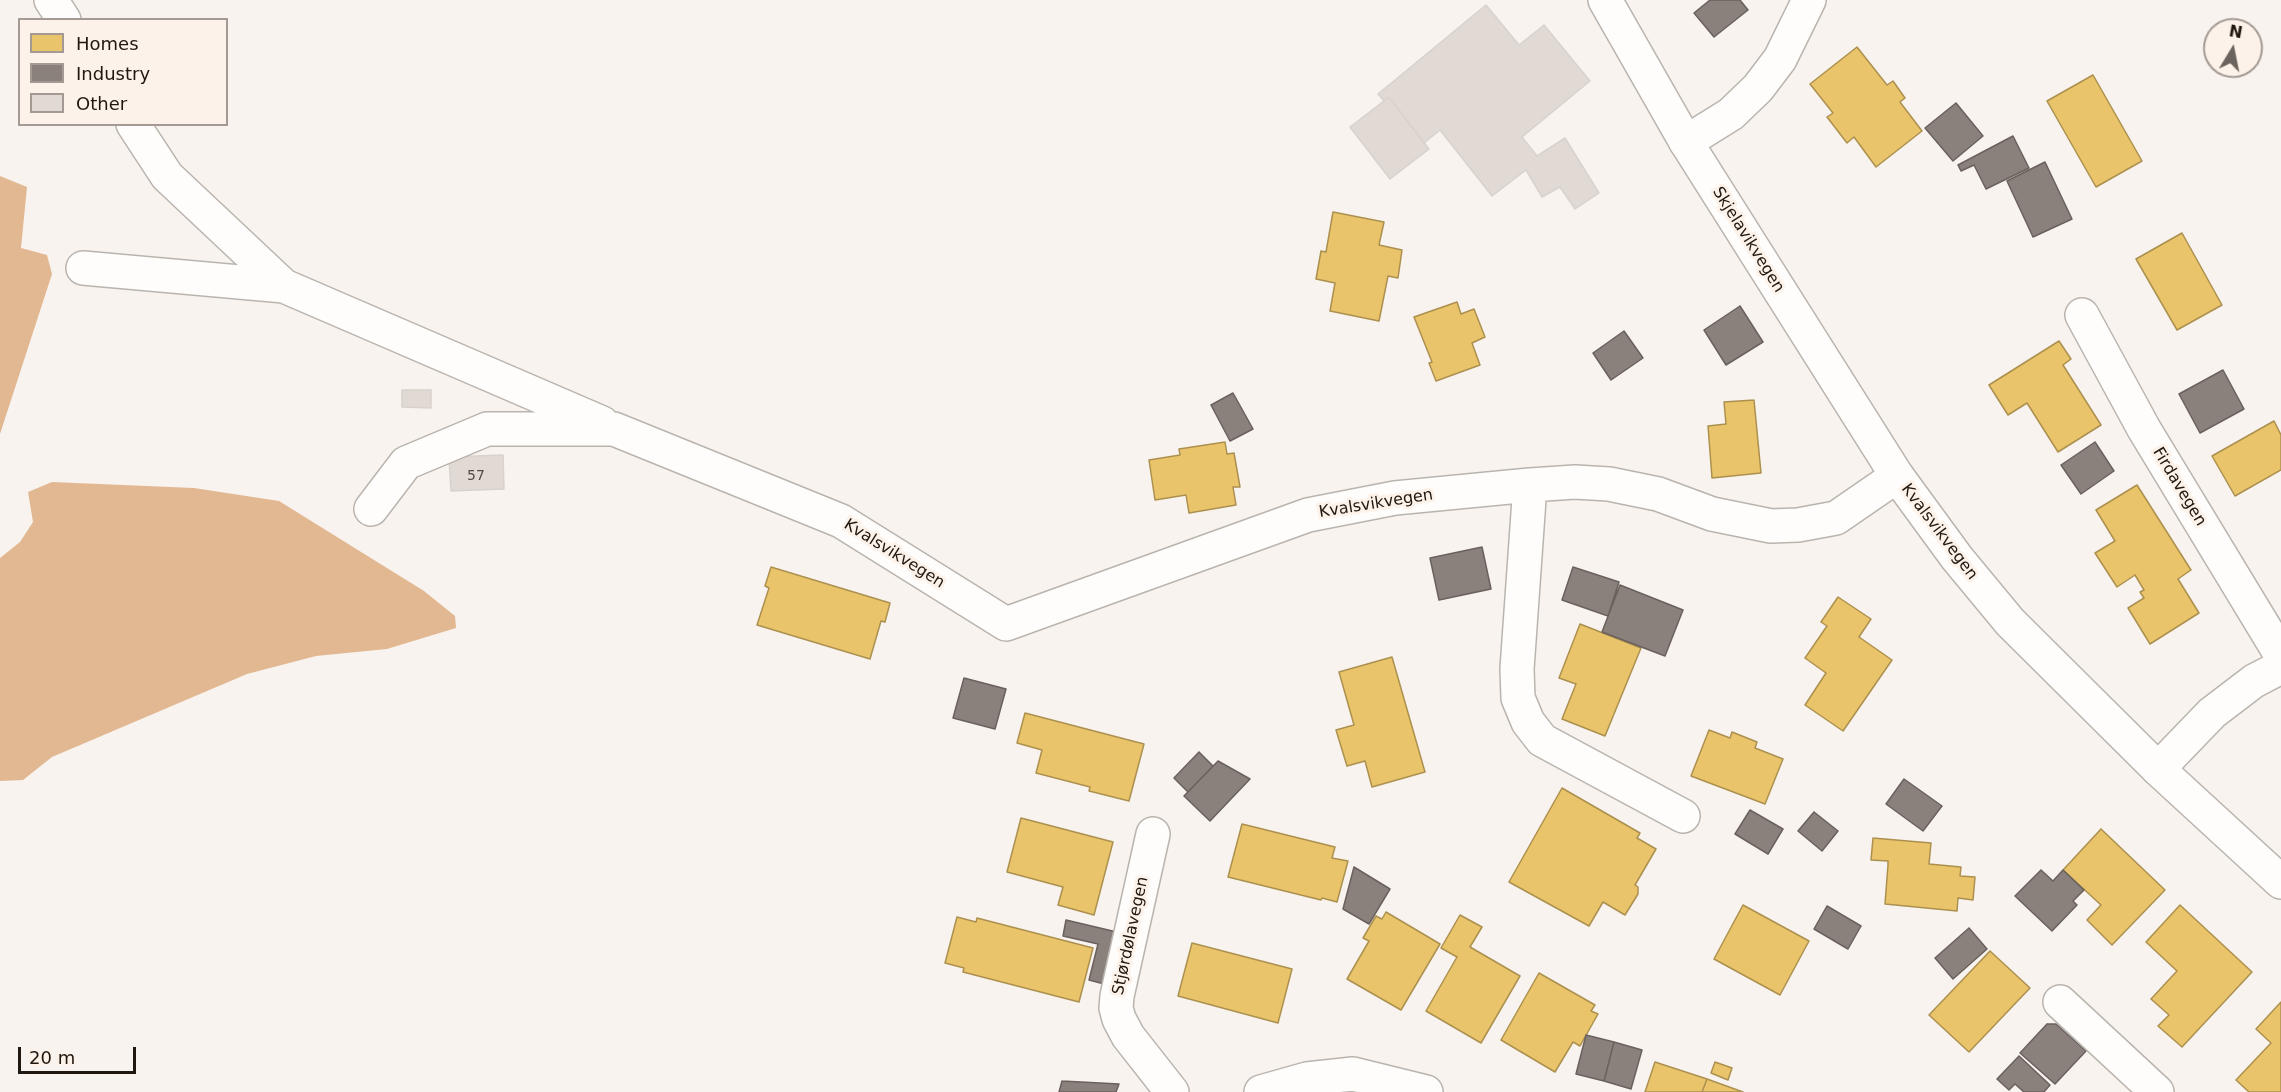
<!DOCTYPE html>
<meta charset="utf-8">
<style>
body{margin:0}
#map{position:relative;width:2281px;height:1092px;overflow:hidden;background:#f8f3ee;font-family:"DejaVu Sans",sans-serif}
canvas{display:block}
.legend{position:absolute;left:18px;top:18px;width:210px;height:108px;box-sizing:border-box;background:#fcf2ea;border:2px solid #a49a93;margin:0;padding:8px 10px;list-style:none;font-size:18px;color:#1f1710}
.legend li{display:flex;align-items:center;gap:12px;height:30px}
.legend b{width:30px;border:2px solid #a49a93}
.north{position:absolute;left:2203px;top:18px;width:60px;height:60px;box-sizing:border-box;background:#fcf2ea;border:2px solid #a49a93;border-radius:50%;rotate:10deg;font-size:16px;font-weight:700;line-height:24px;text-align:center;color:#1f1710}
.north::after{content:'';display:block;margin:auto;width:21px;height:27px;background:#6b645e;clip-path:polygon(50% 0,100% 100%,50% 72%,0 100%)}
.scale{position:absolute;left:18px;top:1047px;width:118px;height:27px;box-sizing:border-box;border:3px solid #1f1710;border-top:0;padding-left:8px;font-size:18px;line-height:21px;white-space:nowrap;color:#1f1710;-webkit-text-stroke:4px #fcf2ea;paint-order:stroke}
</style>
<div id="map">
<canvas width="2281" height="1092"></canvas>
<ul class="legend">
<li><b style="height:16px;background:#e9c46a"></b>Homes</li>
<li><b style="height:16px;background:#8a817c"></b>Industry</li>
<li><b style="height:16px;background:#e1d9d3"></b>Other</li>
</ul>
<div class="north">N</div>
<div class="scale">20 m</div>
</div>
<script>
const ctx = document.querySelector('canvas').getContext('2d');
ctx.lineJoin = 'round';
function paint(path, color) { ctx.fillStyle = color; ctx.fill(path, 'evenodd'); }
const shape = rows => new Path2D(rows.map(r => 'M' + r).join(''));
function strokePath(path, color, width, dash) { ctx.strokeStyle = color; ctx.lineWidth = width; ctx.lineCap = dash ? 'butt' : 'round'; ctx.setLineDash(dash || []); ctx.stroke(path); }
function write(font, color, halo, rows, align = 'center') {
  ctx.font = font + ' "DejaVu Sans",sans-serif'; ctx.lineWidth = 6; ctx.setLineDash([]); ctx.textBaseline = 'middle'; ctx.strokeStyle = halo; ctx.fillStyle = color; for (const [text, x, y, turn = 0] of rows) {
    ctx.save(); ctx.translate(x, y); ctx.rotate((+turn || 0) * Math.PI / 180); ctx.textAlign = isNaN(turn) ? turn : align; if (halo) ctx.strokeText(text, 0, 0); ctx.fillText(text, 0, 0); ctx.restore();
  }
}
paint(shape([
 [0,176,27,187,21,248,47,255,52,274,0,434],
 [52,482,194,488,279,501,424,591,455,616,456,628,387,649,316,656,247,674,52,757,23,780,0,781,0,558,20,542,33,522,28,492]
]), '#e2b892');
const homes = shape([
 [1857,47,1887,85,1893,81,1905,98,1900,102,1922,131,1876,167,1854,137,1847,143,1827,117,1833,113,1810,84,1857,47],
 [2093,75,2142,161,2096,187,2047,101,2093,75],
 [1333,212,1384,222,1379,245,1402,250,1398,278,1388,276,1379,321,1330,311,1335,283,1316,279,1321,251,1326,252,1333,212],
 [2182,233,2222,305,2177,330,2136,259,2182,233],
 [1457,302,1461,314,1474,309,1485,337,1472,343,1480,365,1436,381,1429,363,1432,362,1414,317,1457,302],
 [2059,341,2071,359,2063,365,2101,425,2058,452,2027,403,2008,415,1989,385,2059,341],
 [1754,400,1761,473,1712,478,1708,426,1726,424,1724,402,1754,400],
 [2274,421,2281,435,2281,470,2235,496,2212,456,2274,421],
 [1225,442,1227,454,1234,453,1240,487,1233,487,1236,505,1189,513,1186,495,1155,500,1149,460,1180,455,1179,449,1225,442],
 [2137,485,2191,570,2178,579,2199,613,2150,644,2128,608,2144,598,2140,592,2144,590,2135,575,2117,587,2095,553,2115,541,2096,510,2137,485],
 [771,567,890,603,885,622,881,621,870,659,757,625,769,588,765,586,771,567],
 [1838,597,1871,619,1859,637,1892,660,1843,731,1805,705,1826,673,1805,658,1827,626,1821,622,1838,597],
 [1580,624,1641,648,1605,736,1562,719,1576,684,1559,678,1580,624],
 [1392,657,1425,772,1372,787,1365,761,1347,766,1336,730,1354,725,1339,672,1392,657],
 [1025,713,1144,744,1129,801,1089,791,1090,787,1036,773,1042,750,1017,743,1025,713],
 [1709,730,1730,738,1732,732,1757,742,1755,748,1783,759,1765,804,1691,776,1709,730],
 [1562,788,1640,833,1637,838,1656,849,1635,885,1638,887,1638,894,1625,915,1603,902,1589,926,1509,882,1562,788],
 [1021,818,1113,842,1094,915,1058,905,1063,887,1007,872,1021,818],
 [1242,824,1335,847,1332,858,1348,861,1337,902,1322,898,1321,900,1228,877,1242,824],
 [2101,829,2165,890,2112,945,2087,920,2101,905,2063,870,2101,829],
 [1873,838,1931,843,1929,864,1961,867,1960,876,1975,877,1973,900,1958,898,1957,911,1885,904,1888,865,1888,861,1871,860,1873,838],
 [1743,905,1809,941,1780,995,1714,959,1743,905],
 [2180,905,2252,972,2182,1047,2158,1026,2169,1015,2151,999,2177,971,2146,942,2180,905],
 [1386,912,1440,944,1401,1010,1347,979,1369,941,1363,938,1376,916,1382,919,1386,912],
 [1460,915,1482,927,1470,947,1520,976,1481,1043,1426,1011,1457,957,1441,948,1460,915],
 [957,917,976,922,977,918,1093,948,1079,1002,963,972,964,968,945,963,957,917],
 [1192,943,1292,969,1278,1023,1178,996,1192,943],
 [1990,951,2030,988,1969,1052,1929,1015,1990,951],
 [1539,973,1595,1005,1591,1011,1598,1014,1580,1046,1573,1042,1555,1072,1501,1040,1539,973],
 [2281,1002,2281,1092,2249,1092,2236,1080,2271,1043,2256,1029,2281,1002],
 [1655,1062,1707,1079,1702,1092,1645,1092,1655,1062],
 [1715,1062,1732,1068,1728,1080,1711,1073,1715,1062],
 [1707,1079,1743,1092,1702,1092,1707,1079]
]);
paint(homes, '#e9c46a');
strokePath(homes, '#ac904f', 1.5);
const industry = shape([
 [1710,0,1740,0,1748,10,1714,37,1694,13,1710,0],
 [1956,103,1983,136,1953,161,1925,128,1956,103],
 [2013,136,2029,168,1986,189,1974,165,1961,171,1958,165,2013,136],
 [2045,162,2072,219,2033,237,2007,181,2045,162],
 [1740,306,1763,342,1726,365,1704,330,1740,306],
 [1624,331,1643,358,1611,380,1593,353,1624,331],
 [2223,370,2244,409,2200,433,2179,394,2223,370],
 [1233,393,1253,429,1230,441,1211,405,1233,393],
 [2095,442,2114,471,2081,494,2061,465,2095,442],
 [1482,547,1491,589,1439,600,1430,558,1482,547],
 [1573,567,1619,582,1608,616,1562,600,1573,567],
 [1620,585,1683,610,1665,656,1602,632,1620,585],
 [964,678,1006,689,995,729,953,718,964,678],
 [1199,752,1213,766,1188,792,1174,778,1199,752],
 [1218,761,1250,779,1210,821,1184,796,1218,761],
 [1904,779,1942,806,1923,831,1886,804,1904,779],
 [1750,810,1783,829,1768,854,1735,834,1750,810],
 [1814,812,1838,831,1822,851,1798,831,1814,812],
 [1354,867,1390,889,1369,924,1343,909,1354,867],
 [2041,870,2053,881,2063,870,2084,890,2073,901,2077,905,2052,931,2015,896,2041,870],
 [1827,906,1861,926,1848,949,1814,929,1827,906],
 [1066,920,1121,933,1108,985,1089,980,1098,944,1063,936,1066,920],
 [1969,928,1987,949,1953,979,1935,958,1969,928],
 [2047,1024,2056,1024,2086,1051,2055,1084,2020,1053,2047,1024],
 [1586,1035,1614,1042,1604,1081,1576,1074,1586,1035],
 [1614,1042,1642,1050,1631,1089,1604,1081,1614,1042],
 [2019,1056,2050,1085,2044,1092,2024,1092,2015,1084,2009,1090,1997,1079,2019,1056],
 [1062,1081,1119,1084,1116,1092,1059,1092,1062,1081]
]);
paint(industry, '#8a817c');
strokePath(industry, '#6a615c', 1.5);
const building = shape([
 [1486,5,1519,45,1544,25,1590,81,1522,137,1537,156,1565,138,1599,193,1575,209,1560,187,1542,197,1526,170,1492,196,1440,130,1424,143,1389,97,1384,101,1378,94,1486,5],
 [1389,97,1429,149,1390,179,1350,127,1389,97],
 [402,390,431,390,431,408,402,407,402,390],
 [503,455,504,489,451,491,449,457,503,455]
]);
paint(building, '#e1d9d3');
strokePath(building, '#d9d2cc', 1.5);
const minor = shape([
 [51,0,64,20],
 [133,124,167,176,284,286],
 [1686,142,1731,114,1758,88,1780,59,1809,0],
 [83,268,284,286,602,423],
 [2082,315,2144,429,2281,655],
 [1530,485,1517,669,1518,698,1528,722,1542,740,1683,816],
 [371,509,406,463,487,429,614,429,841,521,1006,624,1308,515,1395,498,1530,485,1575,482,1609,484,1658,494,1712,514,1771,526,1798,525,1836,518,1897,476],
 [2158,769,2212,713,2254,681,2281,667],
 [1153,834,1117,996,1116,1008,1119,1019,1128,1036,1172,1092],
 [2060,1002,2157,1092],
 [1261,1092,1307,1079,1353,1074,1426,1092]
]);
const major = shape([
 [1605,0,1686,142,1897,476,1957,558,2010,622,2158,769,2281,882]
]);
strokePath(minor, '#bab4ae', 36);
strokePath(major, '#bab4ae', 36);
strokePath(minor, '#fefdfc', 33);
strokePath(major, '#fefdfc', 33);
write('14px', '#524a43', null, [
 ["57",476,476]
]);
write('16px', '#1f1710', '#fcf2ea', [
 ["Skjelavikvegen",1748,240,58],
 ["Firdavegen",2179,487,59],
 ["Kvalsvikvegen",1376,504,-9],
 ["Kvalsvikvegen",1939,532,53],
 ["Kvalsvikvegen",894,554,32],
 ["Stjørdølavegen",1131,936,-78]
]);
</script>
